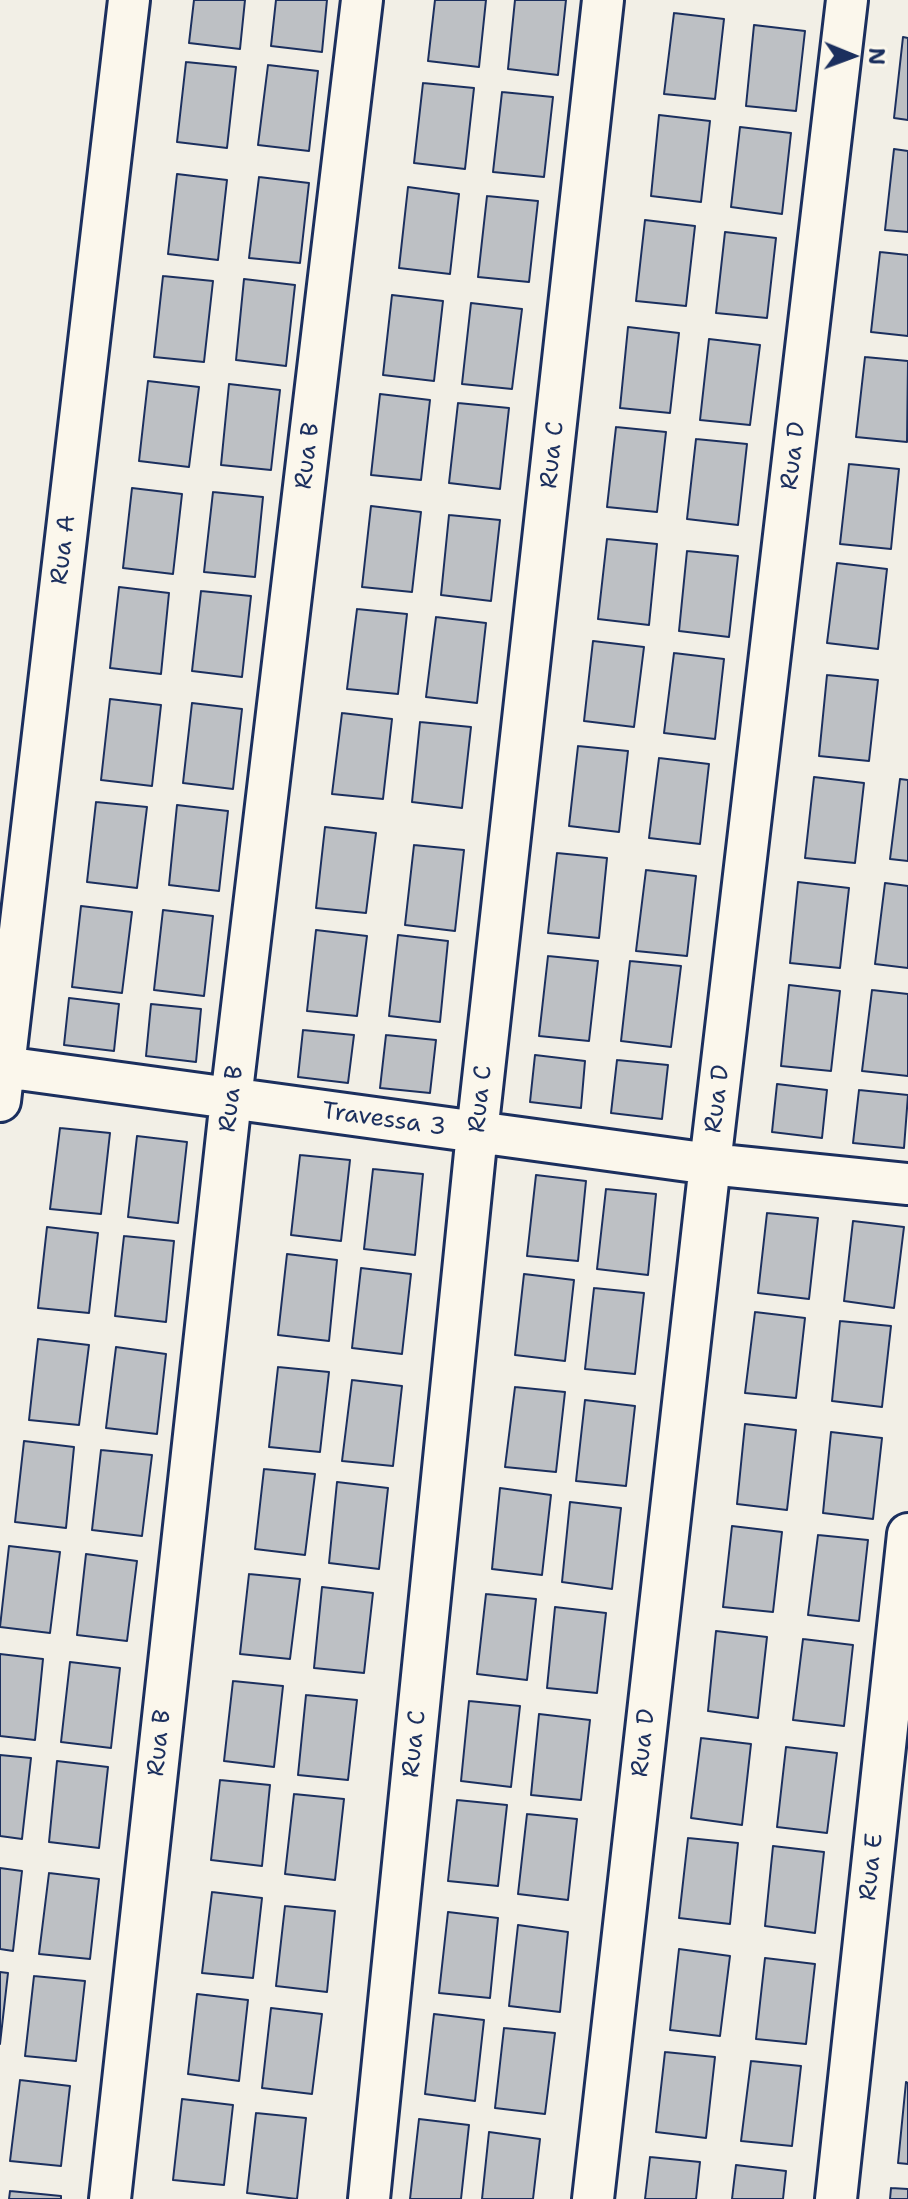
<!DOCTYPE html>
<style>
body{margin:0}
#map{position:relative;width:908px;height:2199px;overflow:hidden;background:#f2efe6;font-family:"Shantell Sans",sans-serif}
canvas{display:block}
.north{position:absolute;left:812px;top:16px;width:80px;height:80px;-webkit-text-stroke:6px #fbf7ec;paint-order:stroke;rotate:91deg;font-size:22px;font-weight:700;line-height:32px;text-align:center;color:#1b2f5e}
.north::after{content:'';display:block;margin:auto;width:28px;height:36px;background:#1b2f5e;clip-path:polygon(50% 0,100% 100%,50% 72%,0 100%)}
</style>
<div id="map">
<canvas width="908" height="2199"></canvas>
<div class="north">N</div>
</div>
<script>
const ctx = document.querySelector('canvas').getContext('2d');
ctx.lineJoin = 'round';
function paint(path, color) { ctx.fillStyle = color; ctx.fill(path, 'evenodd'); }
const shape = rows => new Path2D(rows.map(r => 'M' + r).join(''));
function strokePath(path, color, width, dash) { ctx.strokeStyle = color; ctx.lineWidth = width; ctx.lineCap = dash ? 'butt' : 'round'; ctx.setLineDash(dash || []); ctx.stroke(path); }
function write(font, color, halo, rows, align = 'center') {
  ctx.font = font + ' "Shantell Sans",sans-serif'; ctx.lineWidth = 7; ctx.setLineDash([]); ctx.textBaseline = 'middle'; ctx.strokeStyle = halo; ctx.fillStyle = color; for (const [text, x, y, turn = 0] of rows) {
    ctx.save(); ctx.translate(x, y); ctx.rotate((+turn || 0) * Math.PI / 180); ctx.textAlign = isNaN(turn) ? turn : align; if (halo) ctx.strokeText(text, 0, 0); ctx.fillText(text, 0, 0); ctx.restore();
  }
}
const building = shape([
 [194,0,245,0,240,49,189,43,194,0],
 [276,0,327,0,322,52,271,46,276,0],
 [435,0,486,0,479,67,428,61,435,0],
 [515,0,566,0,558,75,508,69,515,0],
 [674,13,724,19,715,99,664,94,674,13],
 [754,25,805,31,796,111,746,106,754,25],
 [903,37,908,38,908,120,894,118,903,37],
 [186,62,236,67,227,148,177,142,186,62],
 [268,65,318,71,309,151,258,145,268,65],
 [423,83,474,88,465,169,414,163,423,83],
 [502,92,553,97,544,177,493,172,502,92],
 [659,115,710,121,701,202,651,196,659,115],
 [740,127,791,133,782,214,731,207,740,127],
 [894,149,908,151,908,232,885,230,894,149],
 [177,174,227,180,218,260,168,254,177,174],
 [259,177,309,183,300,263,249,258,259,177],
 [408,187,459,194,450,274,399,268,408,187],
 [487,196,538,201,529,282,478,277,487,196],
 [645,220,695,226,686,306,636,301,645,220],
 [725,232,776,238,767,318,716,313,725,232],
 [880,252,908,255,908,336,871,332,880,252],
 [163,276,213,281,204,362,154,357,163,276],
 [244,279,295,285,286,366,236,360,244,279],
 [392,295,443,301,434,381,383,375,392,295],
 [471,303,522,309,512,389,462,384,471,303],
 [628,327,679,333,670,413,620,408,628,327],
 [709,339,760,345,750,425,700,420,709,339],
 [865,357,908,361,907,442,856,437,865,357],
 [148,381,199,387,189,467,139,461,148,381],
 [229,384,280,390,271,470,221,465,229,384],
 [380,394,430,400,421,480,371,475,380,394],
 [458,403,509,408,500,489,449,483,458,403],
 [616,427,666,432,657,512,607,507,616,427],
 [696,439,747,444,738,525,687,519,696,439],
 [849,464,899,469,891,549,840,544,849,464],
 [132,488,182,494,173,574,123,568,132,488],
 [213,492,263,497,255,577,204,572,213,492],
 [371,506,421,512,412,592,362,587,371,506],
 [449,515,500,520,491,601,441,595,449,515],
 [607,539,657,544,649,625,598,619,607,539],
 [687,551,738,556,729,637,679,631,687,551],
 [837,563,887,569,878,649,827,643,837,563],
 [119,587,169,593,161,674,110,668,119,587],
 [201,591,251,596,242,677,192,671,201,591],
 [357,609,407,614,398,694,347,689,357,609],
 [436,617,486,623,477,703,426,697,436,617],
 [593,641,644,647,634,727,584,721,593,641],
 [674,653,724,659,715,739,664,733,674,653],
 [827,675,878,680,869,761,819,756,827,675],
 [110,699,161,705,152,786,101,780,110,699],
 [192,703,242,709,233,789,183,783,192,703],
 [342,713,392,719,383,799,332,794,342,713],
 [420,722,471,727,462,808,412,802,420,722],
 [578,746,628,751,619,832,569,826,578,746],
 [659,758,709,764,700,844,649,838,659,758],
 [814,777,864,783,855,863,805,858,814,777],
 [900,779,908,780,908,861,890,859,900,779],
 [96,802,147,807,137,888,87,882,96,802],
 [177,805,228,811,219,891,169,885,177,805],
 [325,827,376,833,366,913,316,908,325,827],
 [414,845,464,850,455,931,405,925,414,845],
 [557,853,607,858,599,938,548,933,557,853],
 [646,870,696,876,687,956,636,951,646,870],
 [798,882,849,888,840,968,790,963,798,882],
 [885,883,908,886,908,968,875,964,885,883],
 [81,906,132,912,122,993,72,987,81,906],
 [163,910,213,916,204,996,154,990,163,910],
 [316,930,367,936,357,1016,307,1011,316,930],
 [398,935,448,941,440,1022,389,1016,398,935],
 [548,956,598,961,589,1041,539,1036,548,956],
 [630,961,681,966,671,1047,621,1041,630,961],
 [789,985,840,991,831,1071,781,1066,789,985],
 [872,990,908,994,908,1076,862,1071,872,990],
 [69,998,119,1004,114,1051,64,1045,69,998],
 [151,1004,201,1009,196,1062,146,1056,151,1004],
 [303,1030,354,1035,348,1083,298,1077,303,1030],
 [386,1035,436,1040,430,1093,380,1088,386,1035],
 [535,1055,585,1061,581,1108,530,1102,535,1055],
 [617,1060,668,1065,662,1119,611,1113,617,1060],
 [777,1084,827,1090,822,1138,772,1132,777,1084],
 [859,1090,908,1095,904,1148,853,1143,859,1090],
 [60,1128,110,1133,101,1214,50,1209,60,1128],
 [137,1136,187,1142,178,1223,128,1217,137,1136],
 [300,1155,350,1160,341,1241,291,1235,300,1155],
 [373,1169,423,1174,415,1255,364,1249,373,1169],
 [536,1175,586,1181,578,1261,527,1256,536,1175],
 [606,1189,656,1194,648,1275,597,1269,606,1189],
 [767,1213,818,1218,809,1299,758,1293,767,1213],
 [853,1221,904,1227,894,1308,844,1301,853,1221],
 [47,1227,98,1233,89,1313,38,1308,47,1227],
 [124,1236,174,1241,166,1322,115,1316,124,1236],
 [287,1254,337,1260,329,1341,278,1335,287,1254],
 [361,1268,411,1274,402,1354,352,1348,361,1268],
 [524,1274,574,1280,565,1361,515,1355,524,1274],
 [594,1288,644,1293,635,1374,585,1369,594,1288],
 [755,1312,805,1318,796,1398,745,1393,755,1312],
 [840,1321,891,1326,882,1407,832,1401,840,1321],
 [38,1339,89,1345,79,1425,29,1420,38,1339],
 [116,1347,166,1354,157,1434,106,1428,116,1347],
 [278,1367,329,1372,320,1452,269,1447,278,1367],
 [352,1380,402,1386,393,1466,342,1461,352,1380],
 [515,1387,565,1392,556,1472,505,1467,515,1387],
 [585,1400,635,1406,626,1486,576,1481,585,1400],
 [745,1424,796,1430,787,1510,737,1504,745,1424],
 [831,1432,882,1438,873,1519,823,1513,831,1432],
 [24,1441,74,1447,66,1528,15,1522,24,1441],
 [101,1450,152,1455,142,1536,92,1530,101,1450],
 [264,1469,315,1474,305,1555,255,1549,264,1469],
 [337,1482,388,1488,379,1569,329,1563,337,1482],
 [500,1488,551,1495,542,1575,492,1569,500,1488],
 [570,1502,621,1508,612,1589,562,1582,570,1502],
 [732,1526,782,1532,773,1612,723,1607,732,1526],
 [818,1535,868,1540,859,1621,808,1615,818,1535],
 [9,1546,60,1552,50,1633,0,1627,9,1546],
 [86,1554,137,1561,127,1641,77,1635,86,1554],
 [249,1574,300,1579,290,1659,240,1654,249,1574],
 [322,1587,373,1593,364,1673,314,1668,322,1587],
 [486,1594,536,1599,527,1680,477,1674,486,1594],
 [555,1607,606,1613,597,1693,547,1688,555,1607],
 [716,1631,767,1637,758,1718,708,1711,716,1631],
 [803,1639,853,1645,844,1726,793,1720,803,1639],
 [0,1654,43,1659,35,1740,0,1736,0,1654],
 [70,1662,120,1668,111,1748,61,1742,70,1662],
 [233,1681,283,1686,274,1767,224,1761,233,1681],
 [306,1695,357,1700,348,1780,298,1775,306,1695],
 [469,1701,520,1706,511,1787,461,1781,469,1701],
 [539,1714,590,1720,581,1800,531,1795,539,1714],
 [701,1738,751,1744,742,1825,691,1818,701,1738],
 [786,1747,837,1753,827,1833,777,1827,786,1747],
 [0,1755,31,1758,22,1839,0,1836,0,1755],
 [57,1761,108,1767,99,1848,49,1842,57,1761],
 [220,1780,270,1785,262,1866,211,1860,220,1780],
 [294,1794,344,1799,335,1880,285,1874,294,1794],
 [457,1800,507,1805,498,1886,448,1881,457,1800],
 [527,1814,577,1819,568,1900,518,1894,527,1814],
 [688,1838,738,1843,730,1924,679,1918,688,1838],
 [773,1846,824,1852,815,1933,765,1926,773,1846],
 [0,1868,22,1871,13,1951,0,1949,0,1868],
 [49,1873,99,1879,90,1959,39,1954,49,1873],
 [212,1892,262,1898,253,1978,202,1973,212,1892],
 [285,1906,335,1911,327,1992,276,1986,285,1906],
 [448,1912,498,1918,490,1998,439,1993,448,1912],
 [518,1925,568,1932,560,2012,509,2006,518,1925],
 [679,1949,730,1956,720,2036,670,2030,679,1949],
 [765,1958,815,1964,806,2044,756,2039,765,1958],
 [0,1972,8,1973,0,2044,0,1972],
 [34,1976,85,1981,76,2061,25,2056,34,1976],
 [197,1994,248,2000,239,2081,188,2074,197,1994],
 [271,2008,322,2014,312,2094,262,2088,271,2008],
 [434,2014,484,2020,475,2101,425,2094,434,2014],
 [504,2028,555,2033,545,2114,495,2108,504,2028],
 [665,2052,715,2057,706,2138,656,2132,665,2052],
 [751,2061,801,2066,792,2146,741,2141,751,2061],
 [20,2080,70,2086,61,2166,10,2161,20,2080],
 [906,2082,908,2083,908,2164,898,2163,906,2082],
 [182,2099,233,2105,224,2185,173,2180,182,2099],
 [256,2113,306,2118,297,2199,247,2193,256,2113],
 [419,2119,469,2125,461,2199,410,2199,419,2119],
 [489,2132,540,2139,533,2199,482,2199,489,2132],
 [650,2157,700,2162,696,2199,645,2199,650,2157],
 [736,2165,786,2171,783,2199,732,2199,736,2165],
 [891,2188,908,2189,908,2199,890,2199,891,2188],
 [10,2191,61,2196,61,2199,9,2199,10,2191]
]);
paint(building, '#bdc0c4');
strokePath(building, '#1b2f5e', 2);
const minor = shape([
 [4,1067,710,1164,908,1184],
 [0,1101,129,0],
 [110,2199,231,1099,362,0],
 [369,2199,477,1133,603,0],
 [593,2199,710,1164,847,0],
 [836,2199,908,1534]
]);
strokePath(minor, '#1b2f5e', 46);
strokePath(minor, '#fbf7ec', 40);
write('24px', '#1b2f5e', '#fbf7ec', [
 ["Rua C",553,455,-84],
 ["Rua B",308,456,-83],
 ["Rua D",794,456,-83],
 ["Rua A",64,550,-83],
 ["Rua B",232,1099,-83],
 ["Rua C",481,1099,-84],
 ["Rua D",718,1099,-83],
 ["Travessa 3",384,1120,8],
 ["Rua B",160,1743,-84],
 ["Rua D",644,1743,-84],
 ["Rua C",415,1744,-84],
 ["Rua E",872,1867,-84]
]);
</script>
